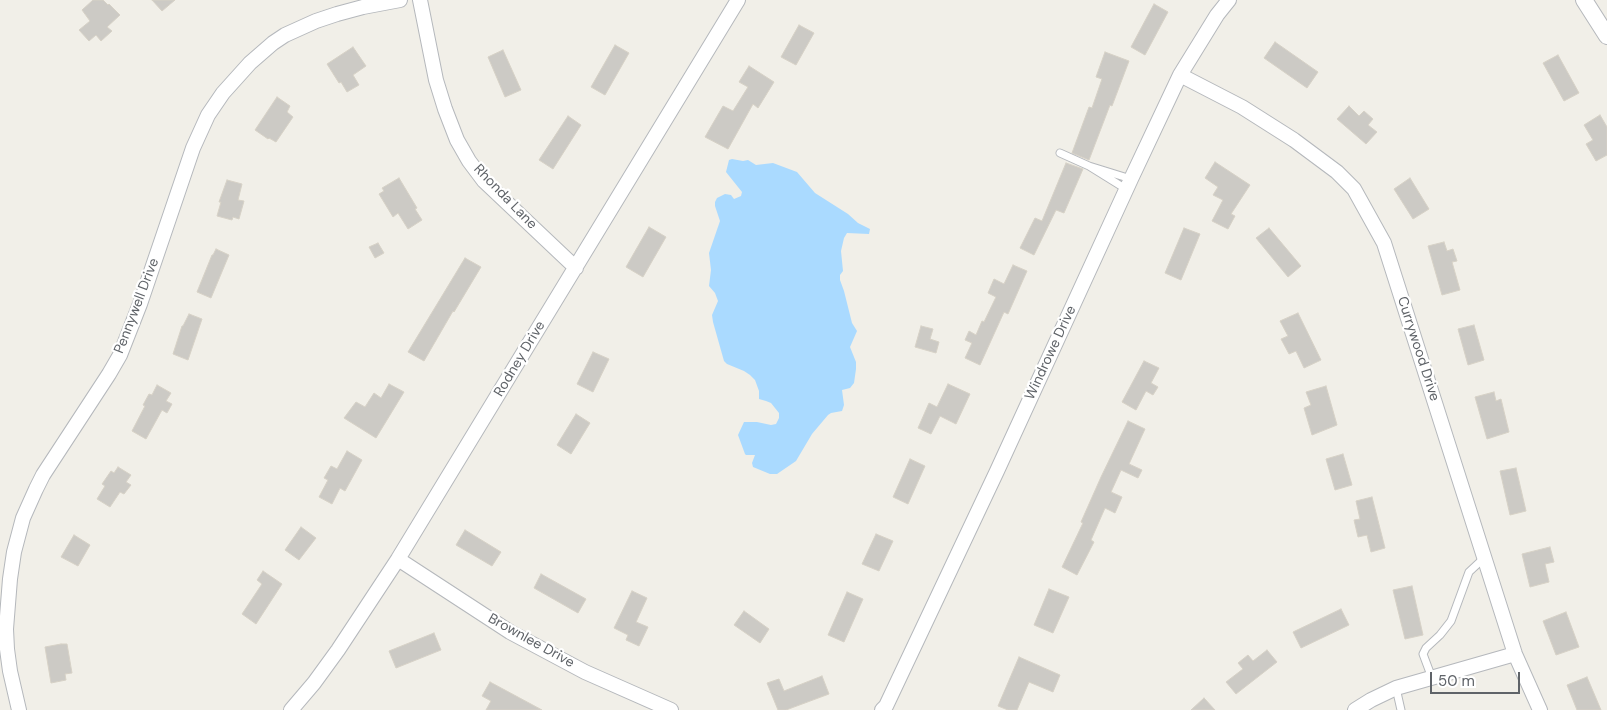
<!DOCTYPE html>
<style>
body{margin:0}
#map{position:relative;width:1607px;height:710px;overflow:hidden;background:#f1efe8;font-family:"DM Sans",sans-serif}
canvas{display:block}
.scale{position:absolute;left:1430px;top:672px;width:90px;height:22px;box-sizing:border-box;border:2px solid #5f6368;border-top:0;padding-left:6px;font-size:15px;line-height:18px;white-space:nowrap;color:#5f6368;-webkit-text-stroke:4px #fff;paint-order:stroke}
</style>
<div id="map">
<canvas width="1607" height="710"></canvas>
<div class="scale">50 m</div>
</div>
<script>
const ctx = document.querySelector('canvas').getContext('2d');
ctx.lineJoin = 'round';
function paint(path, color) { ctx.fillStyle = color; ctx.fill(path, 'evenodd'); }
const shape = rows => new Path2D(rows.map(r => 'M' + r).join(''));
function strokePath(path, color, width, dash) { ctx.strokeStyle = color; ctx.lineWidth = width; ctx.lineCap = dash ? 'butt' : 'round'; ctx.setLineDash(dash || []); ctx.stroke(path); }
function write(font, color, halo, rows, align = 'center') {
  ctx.font = font + ' "DM Sans",sans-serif'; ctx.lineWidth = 4.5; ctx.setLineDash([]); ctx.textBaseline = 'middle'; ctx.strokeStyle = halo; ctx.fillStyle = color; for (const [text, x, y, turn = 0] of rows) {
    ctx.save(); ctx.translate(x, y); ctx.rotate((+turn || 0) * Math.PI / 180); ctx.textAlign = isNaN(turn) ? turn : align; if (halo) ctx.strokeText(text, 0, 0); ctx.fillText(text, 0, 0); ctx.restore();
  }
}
paint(shape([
 [732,159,743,161,748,160,756,165,773,163,797,172,815,193,848,214,858,223,870,229,869,234,847,233,844,238,841,251,843,271,840,275,840,280,844,291,852,323,857,331,850,347,856,362,856,369,854,383,850,388,842,390,844,405,842,411,831,413,828,415,812,434,796,461,777,474,770,474,753,467,752,463,755,455,746,455,745,454,738,435,744,422,757,422,771,425,776,424,779,418,779,413,771,403,766,401,759,399,759,391,755,380,750,375,744,371,727,364,724,361,713,322,712,315,718,301,715,293,709,286,711,270,709,253,720,221,715,206,715,202,717,198,725,194,731,195,734,199,741,196,742,192,726,172,729,160]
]), '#aadaff');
const building = shape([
 [93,0,103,0,108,5,109,4,120,15,107,27,112,31,101,41,96,35,89,41,79,30,90,21,82,10,93,0],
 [152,0,175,0,162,11,152,0],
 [1154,4,1168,12,1145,55,1131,47,1154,4],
 [799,25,814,33,796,65,781,57,799,25],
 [1275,42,1318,72,1307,88,1264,58,1275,42],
 [615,45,629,53,605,95,591,87,615,45],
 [353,47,366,66,353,75,359,85,347,92,341,82,339,83,327,64,353,47],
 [503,50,521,90,505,97,488,57,503,50],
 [1105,52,1129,61,1112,106,1110,105,1089,160,1072,153,1089,107,1092,108,1102,79,1096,77,1105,52],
 [1558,55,1579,93,1564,101,1543,63,1558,55],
 [749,66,774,82,758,108,753,104,728,149,705,137,723,106,733,111,748,87,739,82,749,66],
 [277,97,290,106,287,112,293,117,276,142,269,138,268,139,255,130,277,97],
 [1349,106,1359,116,1364,111,1373,119,1368,125,1377,132,1366,144,1337,119,1349,106],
 [1600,115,1607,127,1607,155,1596,161,1586,144,1593,140,1584,125,1600,115],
 [568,116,581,125,553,169,539,160,568,116],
 [1215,162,1250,185,1231,214,1235,216,1228,229,1212,221,1223,200,1213,195,1218,187,1205,178,1215,162],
 [1066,163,1083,169,1064,213,1056,210,1034,255,1020,248,1035,218,1042,221,1066,163],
 [399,178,417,208,415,209,422,220,408,229,398,213,393,217,379,194,384,191,382,188,399,178],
 [1410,178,1429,209,1413,219,1394,189,1410,178],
 [227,180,242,184,238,200,244,201,239,219,233,217,232,220,217,216,221,202,219,202,227,180],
 [649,227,666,237,643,277,626,267,649,227],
 [1184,228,1200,234,1181,280,1165,273,1184,228],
 [1269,228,1301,266,1288,277,1256,238,1269,228],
 [1444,242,1447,251,1453,249,1457,261,1452,262,1460,290,1442,295,1428,246,1444,242],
 [378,243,384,253,375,258,369,247,378,243],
 [216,249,229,255,211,298,197,292,212,255,213,255,216,249],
 [465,258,481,267,454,312,453,311,424,361,408,352,465,258],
 [1013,265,1027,271,1008,314,1004,312,980,365,965,358,972,343,965,340,969,331,976,335,982,321,984,322,996,297,988,293,994,279,1004,284,1013,265],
 [1298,313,1321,360,1304,368,1296,351,1289,354,1281,339,1288,336,1280,321,1298,313],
 [189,314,202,319,188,360,173,354,182,326,183,326,189,314],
 [1474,325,1484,360,1468,365,1458,329,1474,325],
 [921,326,933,329,930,339,939,342,936,353,915,347,921,326],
 [593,352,609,359,593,392,577,384,593,352],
 [1144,361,1159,368,1151,383,1158,387,1153,395,1146,391,1136,410,1122,402,1144,361],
 [389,384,404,392,376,438,344,418,356,402,365,407,374,393,381,398,389,384],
 [948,384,970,394,956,424,940,416,931,434,918,428,929,403,937,407,948,384],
 [157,385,171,393,166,401,172,404,167,413,162,410,146,439,132,431,145,406,143,405,149,394,152,395,157,385],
 [1326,386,1337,425,1312,435,1304,408,1311,405,1306,392,1326,386],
 [1494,392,1496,401,1501,399,1509,432,1487,439,1475,397,1494,392],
 [576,414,590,423,571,454,557,445,576,414],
 [1128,421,1145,429,1129,464,1142,470,1138,478,1121,470,1111,492,1122,497,1115,513,1105,508,1091,540,1094,542,1077,575,1062,567,1083,523,1081,522,1101,477,1128,421],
 [347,451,362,460,345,491,340,488,332,504,319,497,328,480,324,478,331,466,337,469,347,451],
 [1343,454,1352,485,1335,490,1326,459,1343,454],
 [910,459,925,466,908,504,893,497,910,459],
 [118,467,131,475,126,482,131,485,124,494,120,492,110,507,97,499,105,486,102,484,111,471,114,473,118,467],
 [1516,468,1526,511,1510,515,1500,471,1516,468],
 [1372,497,1385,548,1371,552,1367,535,1358,537,1354,520,1360,519,1356,501,1372,497],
 [301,527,316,538,299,560,285,550,301,527],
 [465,530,501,552,492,566,456,545,465,530],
 [876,534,893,541,879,571,862,564,876,534],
 [74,535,90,545,78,566,61,557,74,535],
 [1550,547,1554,562,1545,564,1549,582,1530,587,1522,554,1550,547],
 [263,571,282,584,256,624,242,614,262,584,257,580,263,571],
 [541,574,586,599,578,613,534,588,541,574],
 [1412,586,1423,635,1405,639,1393,590,1412,586],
 [1049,589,1069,597,1053,633,1034,625,1049,589],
 [632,591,647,598,636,622,648,627,639,646,626,640,628,635,614,628,632,591],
 [847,592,863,599,844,642,828,635,847,592],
 [1341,609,1349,625,1301,648,1293,632,1341,609],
 [744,611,769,629,760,643,734,625,744,611],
 [1566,612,1579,647,1556,655,1543,621,1566,612],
 [434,633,441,650,396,668,389,651,434,633],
 [61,644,67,644,72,673,65,674,66,680,51,683,45,647,61,644],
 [1267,650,1277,662,1236,694,1226,682,1243,669,1238,663,1248,655,1253,661,1267,650],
 [1019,657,1060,675,1053,692,1029,682,1017,710,1008,710,998,706,1019,657],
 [822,676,829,694,786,710,778,710,767,683,779,679,784,691,822,676],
 [1587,677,1601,710,1577,710,1567,685,1587,677],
 [490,682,542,710,486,710,491,701,482,696,490,682],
 [1204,698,1215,710,1191,710,1204,698]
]);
paint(building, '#cccac5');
strokePath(building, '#d6d1c6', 1);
const service = shape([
 [1060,153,1089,166],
 [1126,189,1089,166,1131,179],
 [1432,678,1423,654,1426,648,1440,635,1451,621,1469,572,1484,558],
 [1396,688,1401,710]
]);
const minor = shape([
 [420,0,436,80,445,109,457,140,469,161,484,181,576,268],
 [1180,75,1242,107,1294,140,1337,172,1354,189,1384,243,1515,654,1540,710],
 [398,559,510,632,585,672,671,710],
 [19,710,10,671,7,649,6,629,10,579,14,552,23,518,36,489,43,475,109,374,120,355,140,304,193,148,208,115,223,93,250,63,273,43,285,35,316,21,337,14,363,7,400,0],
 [291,710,314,683,338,650,398,559,738,0],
 [882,710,886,706,997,471,1131,179,1180,75,1217,15,1229,0],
 [1355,710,1371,700,1396,688,1515,654]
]);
const tertiary = shape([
 [1584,0,1607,36]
]);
strokePath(service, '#b5b8bc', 9);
strokePath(minor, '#b5b8bc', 16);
strokePath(tertiary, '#b5b8bc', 18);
strokePath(service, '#fff', 7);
strokePath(minor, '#fff', 14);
strokePath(tertiary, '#fff', 16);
write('14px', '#5f6368', '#fff', [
 ["Rhonda Lane",505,197,46],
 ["Pennywell Drive",137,306,-69],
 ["Currywood Drive",1418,349,72],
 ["Windrowe Drive",1051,353,-65],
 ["Rodney Drive",520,359,-59],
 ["Brownlee Drive",531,641,29]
]);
</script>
